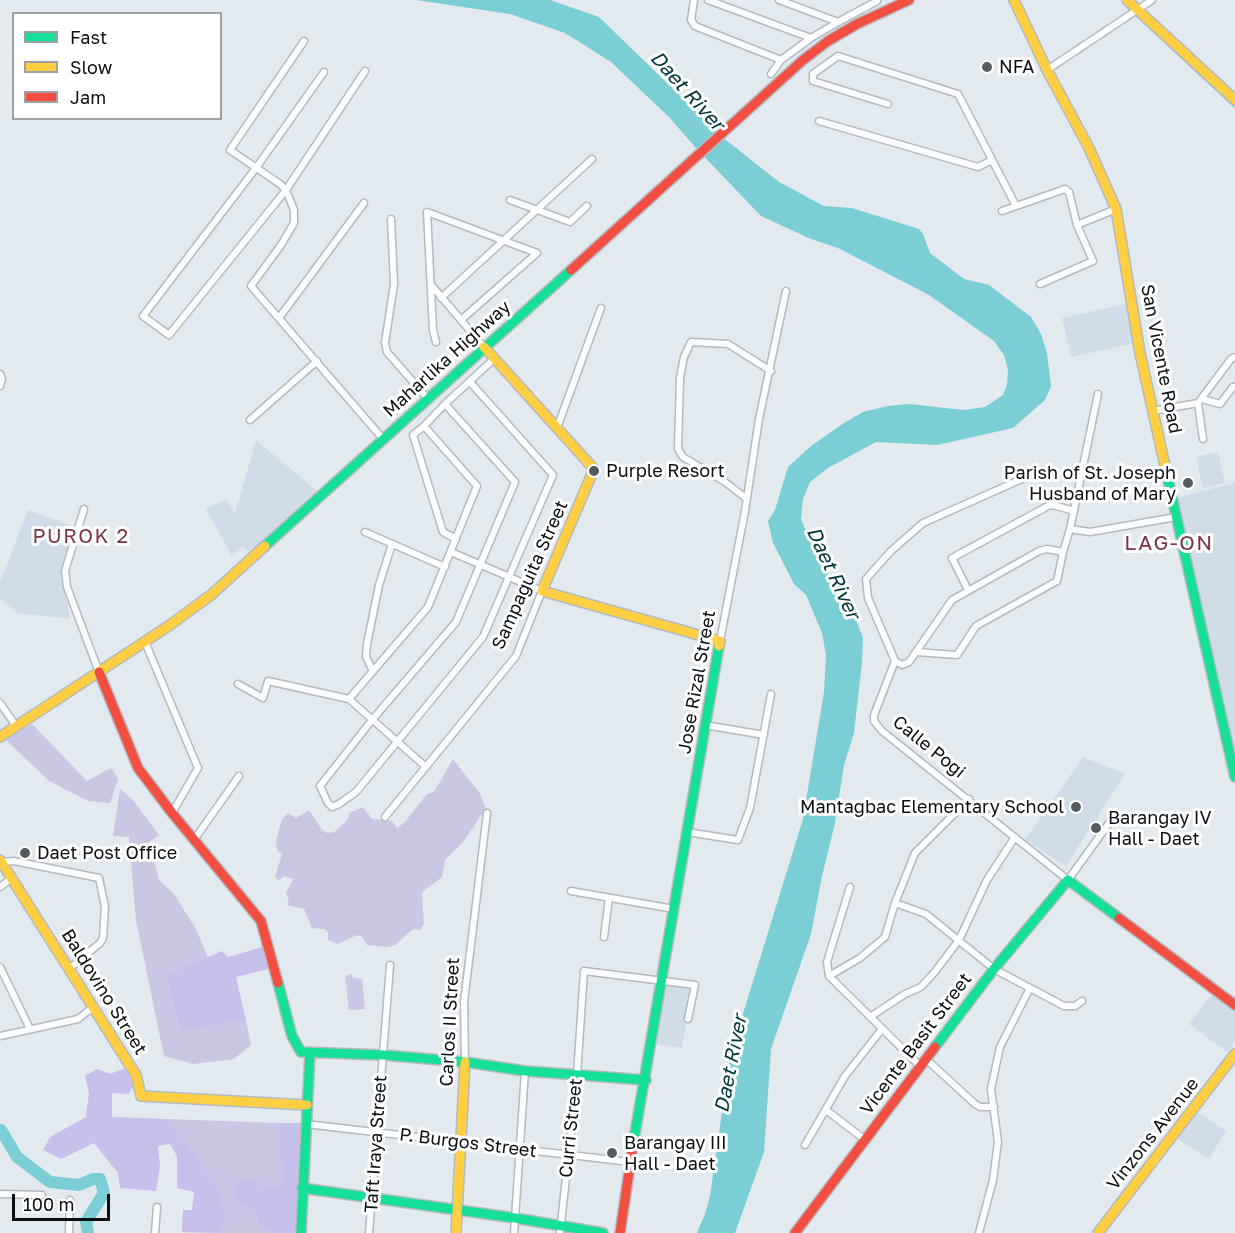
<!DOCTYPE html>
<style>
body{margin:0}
#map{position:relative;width:1235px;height:1233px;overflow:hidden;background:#e2e9ef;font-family:"Golos Text",sans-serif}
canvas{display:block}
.legend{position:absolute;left:12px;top:12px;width:210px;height:108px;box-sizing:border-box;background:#fff;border:2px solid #9d9fa1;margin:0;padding:8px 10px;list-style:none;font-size:18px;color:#0b0f13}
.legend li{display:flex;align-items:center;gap:12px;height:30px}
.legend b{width:30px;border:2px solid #9d9fa1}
.scale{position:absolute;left:12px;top:1194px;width:98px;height:27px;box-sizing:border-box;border:3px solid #0b0f13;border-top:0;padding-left:8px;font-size:18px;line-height:21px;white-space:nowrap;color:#0b0f13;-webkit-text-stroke:4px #fff;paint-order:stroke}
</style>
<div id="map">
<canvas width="1235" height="1233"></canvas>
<ul class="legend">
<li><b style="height:8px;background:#16e098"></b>Fast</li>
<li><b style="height:8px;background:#ffcf43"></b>Slow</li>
<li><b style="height:8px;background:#f24e42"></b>Jam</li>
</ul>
<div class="scale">100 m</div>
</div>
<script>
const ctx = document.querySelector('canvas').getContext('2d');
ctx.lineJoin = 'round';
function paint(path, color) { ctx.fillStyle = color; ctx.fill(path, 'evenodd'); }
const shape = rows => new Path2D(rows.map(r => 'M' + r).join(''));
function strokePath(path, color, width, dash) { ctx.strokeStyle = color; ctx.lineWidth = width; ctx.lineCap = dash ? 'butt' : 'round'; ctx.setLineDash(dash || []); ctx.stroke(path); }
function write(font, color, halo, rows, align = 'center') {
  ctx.font = font + ' "Golos Text",sans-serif'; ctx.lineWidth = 6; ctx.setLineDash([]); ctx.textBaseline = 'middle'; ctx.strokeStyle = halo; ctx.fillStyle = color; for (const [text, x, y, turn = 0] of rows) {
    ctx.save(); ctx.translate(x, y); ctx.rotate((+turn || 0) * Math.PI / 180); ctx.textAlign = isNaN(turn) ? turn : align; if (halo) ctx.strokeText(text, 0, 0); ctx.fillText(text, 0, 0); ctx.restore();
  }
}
paint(shape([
 [1126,304,1135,343,1071,357,1062,318],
 [256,440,317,491,249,553,243,546,232,556,206,509,226,498,235,514],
 [1218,452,1225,483,1203,488,1196,457],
 [1235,483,1235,751,1175,498],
 [28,510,72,526,62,575,70,619,18,613,0,598,0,582],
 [1083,757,1125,774,1066,866,1025,840],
 [667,982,693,986,682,1048,656,1044],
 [1214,992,1235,1009,1235,1041,1227,1052,1189,1024],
 [1197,1112,1226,1131,1209,1159,1178,1139]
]), '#d0dce8');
paint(shape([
 [32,724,87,781,111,768,118,779,110,803,88,801,49,781,5,739],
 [453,759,481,795,488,815,482,814,463,842,445,860,442,877,422,892,424,924,420,930,413,929,395,945,387,947,367,945,362,937,357,935,338,944,328,940,328,933,325,929,312,928,304,909,287,905,289,901,286,893,293,879,284,876,279,880,275,877,282,854,277,850,276,840,282,819,288,813,296,818,309,810,322,830,327,833,334,832,348,819,349,813,363,807,372,819,392,821,397,828,405,822,427,794,434,792],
 [120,789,132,799,159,835,149,842,159,880,173,893,196,929,208,958,166,975,180,1031,246,1020,251,1045,234,1059,193,1064,164,1056,136,920,129,837,113,836],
 [352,974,353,978,362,979,365,1009,349,1010,345,976],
 [167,1119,279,1123,279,1158,283,1170,282,1181,272,1188,262,1186,242,1206,255,1209,258,1225,272,1233,220,1233,226,1217,217,1185]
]), '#cac7e4');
paint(shape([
 [266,946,272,968,236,977,246,1020,180,1031,166,975,222,951,228,957],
 [125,1068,134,1086,128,1094,112,1093,112,1117,167,1119,217,1184,226,1217,220,1233,182,1232,183,1210,192,1210,194,1192,177,1188,177,1156,170,1144,158,1146,160,1167,156,1191,120,1188,118,1173,94,1143,61,1159,43,1150,50,1137,86,1117,89,1093,85,1076,97,1069,110,1074],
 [279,1123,302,1123,297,1233,272,1233,258,1225,255,1209,242,1206,234,1199,236,1184,249,1178,262,1186,272,1188,282,1181,283,1170,279,1158]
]), '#c6c0eb');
paint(shape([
 [416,0,550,0,599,17,726,140,779,182,824,206,852,208,919,229,923,234,930,253,964,279,989,285,1031,317,1041,334,1047,353,1051,386,1045,400,1013,428,937,445,876,442,828,468,810,482,803,499,801,519,817,556,855,617,863,638,862,662,854,733,844,765,835,823,822,876,811,934,771,1049,764,1152,735,1233,697,1233,705,1214,710,1196,730,1056,803,819,824,692,826,655,822,633,806,595,794,584,773,543,768,521,775,510,788,467,811,446,844,423,863,412,888,406,910,404,963,410,985,407,1003,395,1007,385,1008,370,1004,355,994,341,929,295,838,248,811,239,761,216,695,147,669,117,611,62,565,33,510,14]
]), '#7aced4');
strokePath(shape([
 [1137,16,1235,107],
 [0,1130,1,1130]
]), '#7aced4', 2);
strokePath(shape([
 [1,1130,17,1157,50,1182,79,1185,93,1179,100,1179,104,1193,86,1222,88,1233]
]), '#7aced4', 12);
const street = shape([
 [694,0,691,20,695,26,781,60],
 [708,0,811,38,838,22],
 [779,0,838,22,877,1],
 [304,41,230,150,280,184,286,190,294,210,294,223,281,245,251,286,383,439],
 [1047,70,1152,0],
 [324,72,256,168,143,316,169,335,286,190,365,71],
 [771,74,781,60,811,38],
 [888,104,813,81,813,74,838,56,958,94,1016,206],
 [819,121,978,167,992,160],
 [510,200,570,222,587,206],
 [1002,211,1065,189,1069,192,1077,225,1093,261,1040,284],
 [391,219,394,284,385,343,387,352,428,399],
 [1077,225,1116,209],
 [432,286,484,347],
 [441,298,592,159],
 [279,318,364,203],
 [436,342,433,330,427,212,537,253,461,320],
 [0,374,2,379,0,386],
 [470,382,553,475,483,637,356,792,339,804,332,807,328,803,320,786,372,720,456,622,515,482,445,404,495,358],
 [1202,399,1220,404,1233,387,1235,387],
 [1198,403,1203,439],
 [1153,411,1198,403,1231,359,1235,357],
 [250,420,317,361],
 [424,426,413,435,443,532,456,539],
 [557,428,601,308],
 [747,499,725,482,683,457,678,449,680,378,684,357,691,342,728,344,771,371],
 [84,509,65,571,67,587,99,672],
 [1070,529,1098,394],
 [365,532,445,567],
 [968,590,952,558,1048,506,1053,505,1074,511],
 [720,641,745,511,759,419,786,291],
 [145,642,198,768,172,813],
 [916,652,957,655,976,626,1057,581,1063,552],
 [895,661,868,598,866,579,891,551,923,523,1042,470],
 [373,671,366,657,367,644,379,585,392,544],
 [238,684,263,698,268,681,349,699,426,767],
 [349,699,428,607,477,486,424,426,445,404],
 [0,703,16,726],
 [705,725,764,735],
 [385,817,516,656,542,591,451,552],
 [1112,819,1068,880,882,731,874,721,874,715,895,661,902,665,909,662,952,600,1039,551,1047,549,1063,552,1070,529,1090,532,1176,517],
 [687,832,738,840,750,808,771,694],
 [194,840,239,776],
 [1,862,14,861,99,878,105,907,103,938,100,943,69,969],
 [0,887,12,878],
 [571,891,674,909],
 [895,903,926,914,994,969,1030,988,1000,1047,991,1089,998,1142,993,1180,979,1233],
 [604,937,609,898],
 [0,967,30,1029],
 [829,976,827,962,850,887],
 [1030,988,1064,1006,1075,1006,1082,1001],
 [870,1017,905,994,921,987,934,973,959,940,987,880,1015,837],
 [0,1036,78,1019,93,1007],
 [926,1059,975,1104,980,1107,994,1107],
 [465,1062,464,1002,487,813],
 [920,1066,829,976,860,958,885,937,895,903,915,853,969,799],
 [826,1110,864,1139],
 [306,1124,630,1162],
 [805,1145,845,1076,882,1029],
 [0,1194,42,1195],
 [69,1233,70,1200],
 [155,1233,157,1207],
 [369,1233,390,965],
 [514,1233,525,1071],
 [560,1233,577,1075,584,971,695,985,688,1019]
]);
const fast = shape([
 [1167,475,1235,777],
 [265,546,571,270],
 [278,983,292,1036,301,1052,383,1055,465,1062,525,1071,646,1080],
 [935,1047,994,969,1068,880,1119,918],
 [633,1145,719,646],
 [302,1188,515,1218,603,1233],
 [301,1233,310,1053]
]);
const slow = shape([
 [1014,0,1047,70,1089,148,1116,209,1140,353,1167,475],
 [1127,0,1235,100],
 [484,347,594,469,542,591,720,641,719,646],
 [0,737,170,625,211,595,265,546],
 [0,860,136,1075,141,1096,307,1105],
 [456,1233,465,1062],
 [1098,1233,1235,1054]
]);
const jam = shape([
 [571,270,803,60,828,41,857,24,909,0],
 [99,672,138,768,172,813,261,921,278,983],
 [1119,918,1235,1005],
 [620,1233,633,1145],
 [795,1233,935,1047]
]);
strokePath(street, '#b4babf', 9);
strokePath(fast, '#b4babf', 12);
strokePath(slow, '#b4babf', 12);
strokePath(jam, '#b4babf', 12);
strokePath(street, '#fbfcfd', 6);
strokePath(fast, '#16e098', 9);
strokePath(slow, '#ffcf43', 9);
strokePath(jam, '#f24e42', 9);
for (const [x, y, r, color] of [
 [987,67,6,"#565b60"],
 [594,471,6,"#565b60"],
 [1188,483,6,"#565b60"],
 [1076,807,6,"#565b60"],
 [1096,828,6,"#565b60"],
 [25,853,6,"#565b60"],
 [612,1153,6,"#565b60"]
]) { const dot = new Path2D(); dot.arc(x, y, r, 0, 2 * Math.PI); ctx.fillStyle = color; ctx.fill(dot); strokePath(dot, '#fff', 2); }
write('18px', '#0b0f13', '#fff', [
 ["NFA",999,67],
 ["Purple Resort",606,471],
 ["Parish of St. Joseph",1176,473,"right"],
 ["Husband of Mary",1176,494,"right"],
 ["Mantagbac Elementary School",1064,807,"right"],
 ["Barangay IV",1108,818],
 ["Hall - Daet",1108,839],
 ["Daet Post Office",37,853],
 ["Barangay III",624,1143],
 ["Hall - Daet",624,1164]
], 'left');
write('18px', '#0b0f13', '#fff', [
 ["Maharlika Highway",447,359,-42],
 ["San Vicente Road",1161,359,79],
 ["Sampaguita Street",530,575,-66],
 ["Jose Rizal Street",697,682,-80],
 ["Calle Pogi",929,747,39],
 ["Baldovino Street",104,992,58],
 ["Carlos II Street",450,1022,-87],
 ["Vicente Basit Street",916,1044,-53],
 ["Curri Street",571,1128,-84],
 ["Vinzons Avenue",1153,1134,-52],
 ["P. Burgos Street",468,1143,7],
 ["Taft Iraya Street",376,1144,-86]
]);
write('italic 20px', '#00373a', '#fff', [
 ["Daet River",687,91,48],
 ["Daet River",833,573,65],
 ["Daet River",731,1064,-79]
]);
ctx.letterSpacing = '1.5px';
write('20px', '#7a3448', '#fff', [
 ["PUROK 2",81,537]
]);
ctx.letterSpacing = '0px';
ctx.letterSpacing = '1.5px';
write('21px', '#7a3448', '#fff', [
 ["LAG-ON",1169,543]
]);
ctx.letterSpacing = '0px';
</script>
